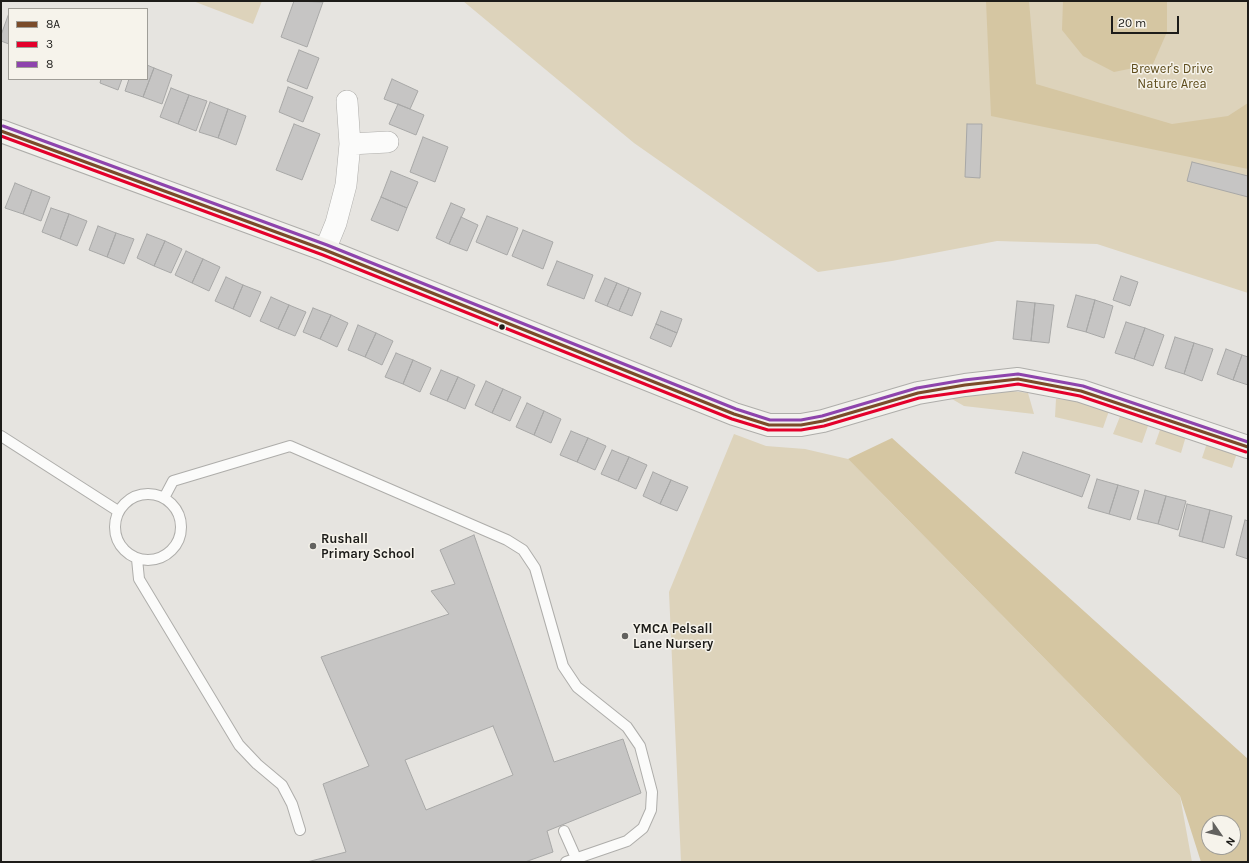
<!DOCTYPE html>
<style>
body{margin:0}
#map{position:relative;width:1249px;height:863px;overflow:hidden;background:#e6e4e0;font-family:Karla,sans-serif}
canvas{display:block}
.frame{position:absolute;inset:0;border:2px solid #1d1c19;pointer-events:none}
.legend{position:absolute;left:8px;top:8px;width:140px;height:72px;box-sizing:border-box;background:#f6f3eb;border:1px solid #9f9d97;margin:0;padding:5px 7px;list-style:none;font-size:12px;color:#1d1c19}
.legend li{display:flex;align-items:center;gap:8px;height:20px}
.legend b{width:20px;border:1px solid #9f9d97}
.north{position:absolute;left:1201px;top:815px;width:40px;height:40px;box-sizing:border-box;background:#f6f3eb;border:1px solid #9f9d97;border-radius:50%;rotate:124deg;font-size:11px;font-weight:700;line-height:16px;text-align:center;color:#1d1c19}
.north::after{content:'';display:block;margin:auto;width:14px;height:18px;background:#63625f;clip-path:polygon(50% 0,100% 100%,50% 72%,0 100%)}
.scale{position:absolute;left:1111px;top:16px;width:68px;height:18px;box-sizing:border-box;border:2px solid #1d1c19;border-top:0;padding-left:5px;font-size:12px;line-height:14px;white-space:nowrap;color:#1d1c19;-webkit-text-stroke:3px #f6f3eb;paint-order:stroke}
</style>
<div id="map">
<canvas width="1249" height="863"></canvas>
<div class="frame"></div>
<ul class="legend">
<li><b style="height:5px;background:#7a4b2a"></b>8A</li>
<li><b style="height:5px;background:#e4002b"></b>3</li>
<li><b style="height:5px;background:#8e44ad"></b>8</li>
</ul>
<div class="north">N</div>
<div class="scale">20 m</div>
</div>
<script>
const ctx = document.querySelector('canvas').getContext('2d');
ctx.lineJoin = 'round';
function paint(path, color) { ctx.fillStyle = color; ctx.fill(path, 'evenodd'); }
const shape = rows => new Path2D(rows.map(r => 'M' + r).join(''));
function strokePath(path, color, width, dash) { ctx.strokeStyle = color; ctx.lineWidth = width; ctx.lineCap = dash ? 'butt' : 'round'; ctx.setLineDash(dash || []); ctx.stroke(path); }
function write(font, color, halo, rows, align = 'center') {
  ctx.font = font + ' Karla,sans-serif'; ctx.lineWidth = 3; ctx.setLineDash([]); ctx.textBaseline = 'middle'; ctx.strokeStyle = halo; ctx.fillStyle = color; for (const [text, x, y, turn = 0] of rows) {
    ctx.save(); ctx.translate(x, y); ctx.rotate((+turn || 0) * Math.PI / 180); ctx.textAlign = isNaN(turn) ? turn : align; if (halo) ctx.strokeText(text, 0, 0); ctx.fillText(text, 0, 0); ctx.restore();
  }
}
paint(shape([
 [193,1,262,1,253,24],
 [463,1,1248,1,1248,293,1097,244,997,241,892,261,818,272,634,143],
 [997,389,1028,393,1034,414,964,406,940,392],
 [1056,399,1076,400,1109,411,1103,428,1055,417],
 [1121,414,1149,423,1142,443,1113,434],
 [1161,427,1186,436,1181,453,1155,444],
 [734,434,766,446,805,449,848,459,1180,796,1192,862,681,862,669,592],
 [1207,443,1237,453,1232,468,1202,458]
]), '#ddd3bb');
paint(shape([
 [986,1,1029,1,1036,84,1172,124,1228,116,1248,103,1248,169,991,116],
 [1063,1,1167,1,1167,32,1153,64,1114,72,1083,56,1062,30],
 [892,438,1248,759,1248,862,1201,862,1180,796,848,459],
 [1209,823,1233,823,1233,847,1209,847]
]), '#d5c6a2');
const building = shape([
 [294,1,323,2,307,47,281,37,294,1],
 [9,13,9,44,1,41,1,35,9,13],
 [299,50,319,58,307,89,287,81,299,50],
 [147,65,154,68,143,97,125,91,129,79,147,79,147,65],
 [154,68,172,75,162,104,143,97,154,68],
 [101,79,122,79,118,90,100,83,101,79],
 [392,79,418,91,410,109,384,99,392,79],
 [288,87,313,97,303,122,279,112,288,87],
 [171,88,189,95,178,124,160,117,171,88],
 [189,95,207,101,196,131,178,124,189,95],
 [210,102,228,109,218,138,199,132,210,102],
 [398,104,424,115,416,135,389,124,398,104],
 [228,109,246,116,236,145,218,138,228,109],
 [294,124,320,134,302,180,276,170,294,124],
 [967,124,982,124,980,178,965,177,967,124],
 [423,137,448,147,435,182,410,172,423,137],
 [1192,162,1248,176,1248,197,1187,181,1192,162],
 [391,171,418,182,407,208,381,197,391,171],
 [15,183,32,190,23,214,5,208,15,183],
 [32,190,50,197,41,221,23,214,32,190],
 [381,197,407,208,398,231,371,220,381,197],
 [451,203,465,209,449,244,436,238,451,203],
 [51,208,69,214,60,239,42,232,51,208],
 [69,214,87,221,77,246,60,239,69,214],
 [487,216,518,228,507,255,476,242,487,216],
 [461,217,478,225,467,251,449,244,461,217],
 [98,226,116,233,107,257,89,250,98,226],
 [523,230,553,242,543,269,512,256,523,230],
 [116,233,134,239,124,264,107,257,116,233],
 [147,234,165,241,154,266,137,258,147,234],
 [165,241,182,249,171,273,154,266,165,241],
 [186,251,203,259,192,283,175,275,186,251],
 [203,259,220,267,209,291,192,283,203,259],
 [557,261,593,275,584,299,547,285,557,261],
 [1121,276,1138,282,1130,306,1113,300,1121,276],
 [226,277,243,285,233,309,215,301,226,277],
 [605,278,617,283,607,306,595,301,605,278],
 [617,283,629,288,619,311,607,306,617,283],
 [243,285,261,292,250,317,233,309,243,285],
 [629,288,641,293,632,316,619,311,629,288],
 [1076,295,1095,300,1086,332,1067,327,1076,295],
 [271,297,289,305,278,329,260,321,271,297],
 [1095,300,1113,306,1104,338,1086,332,1095,300],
 [1017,301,1035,303,1031,341,1013,339,1017,301],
 [1035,303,1054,305,1049,343,1031,341,1035,303],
 [289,305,306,312,295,336,278,329,289,305],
 [313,308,331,315,320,339,303,332,313,308],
 [661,311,682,319,677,333,656,324,661,311],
 [331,315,348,323,337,347,320,339,331,315],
 [1126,322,1145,328,1134,359,1115,353,1126,322],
 [656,324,677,333,671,347,650,338,656,324],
 [358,325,376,333,365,357,348,350,358,325],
 [1145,328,1164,335,1153,366,1134,359,1145,328],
 [376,333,393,341,382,365,365,357,376,333],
 [1175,337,1194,343,1184,374,1165,368,1175,337],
 [1194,343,1213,349,1202,381,1184,374,1194,343],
 [1226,349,1242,355,1233,380,1217,374,1226,349],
 [396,353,413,360,403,384,385,377,396,353],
 [1242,355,1248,357,1248,385,1233,380,1242,355],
 [413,360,431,368,420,392,403,384,413,360],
 [441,370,458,377,447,401,430,394,441,370],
 [458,377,475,385,465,409,447,401,458,377],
 [486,381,503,389,492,413,475,405,486,381],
 [503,389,521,397,510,421,492,413,503,389],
 [527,403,544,411,534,435,516,427,527,403],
 [544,411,561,419,551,443,534,435,544,411],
 [571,431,588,438,577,462,560,455,571,431],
 [588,438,606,446,595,470,577,462,588,438],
 [612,450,629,457,618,481,601,474,612,450],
 [1023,452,1090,475,1082,497,1015,473,1023,452],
 [629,457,647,465,636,489,618,481,629,457],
 [653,472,671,480,660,504,643,496,653,472],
 [1097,479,1118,485,1109,514,1088,508,1097,479],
 [671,480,688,487,677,511,660,504,671,480],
 [1118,485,1139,491,1130,520,1109,514,1118,485],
 [1145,490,1166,496,1158,524,1137,519,1145,490],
 [1166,496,1186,501,1178,530,1158,524,1166,496],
 [1187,504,1210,510,1202,542,1179,536,1187,504],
 [1210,510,1232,516,1224,548,1202,542,1210,510],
 [1245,520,1248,521,1248,559,1236,555,1245,520],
 [474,535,554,762,623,739,641,793,547,831,553,852,525,862,307,862,346,852,323,784,369,766,321,657,449,614,431,591,455,584,440,550,474,535],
 [493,726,513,775,426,810,405,760,493,726]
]);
paint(building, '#c6c5c4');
strokePath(building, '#a8a8a7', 1);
const service = shape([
 [1,436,118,511],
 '115 527a33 33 0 1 1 66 0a33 33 0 1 1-66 0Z',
 [164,498,173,481,290,446,507,540,523,550,535,568,563,666,577,687,627,727,640,746,652,792,651,810,643,828,627,841,566,862],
 [137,559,139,579,239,745,257,764,282,785,292,804,300,830],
 [564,831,576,858]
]);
const minor = shape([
 [350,144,388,142],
 [325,250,336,223,346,185,350,144,347,101]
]);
const secondary = shape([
 [1,131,325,250,734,414,769,425,801,425,823,421,918,393,965,385,1018,379,1081,391,1248,447]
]);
strokePath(service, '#aeadaa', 12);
strokePath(minor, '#aeadaa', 22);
strokePath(secondary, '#aeadaa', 24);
strokePath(service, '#fbfbfa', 10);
strokePath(minor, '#fbfbfa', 21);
strokePath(secondary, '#f3f2ee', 22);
strokePath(shape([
 [1,131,325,250,734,414,769,425,801,425,823,421,918,393,965,385,1018,379,1081,391,1248,447]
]), '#7a4b2a', 3);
strokePath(shape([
 [1,136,323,255,732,419,768,430,801,430,824,426,919,398,1018,384,1080,396,1246,452]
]), '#e4002b', 3);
strokePath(shape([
 [3,126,327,245,736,409,770,420,801,420,822,416,917,388,964,380,1018,374,1083,386,1248,442]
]), '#8e44ad', 3);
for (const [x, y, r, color] of [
 [502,327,3.5,"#1d1c19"],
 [313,546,4,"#63625f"],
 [625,636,4,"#63625f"]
]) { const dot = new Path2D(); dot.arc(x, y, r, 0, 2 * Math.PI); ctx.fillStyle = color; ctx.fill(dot); strokePath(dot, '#f6f3eb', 1.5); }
write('13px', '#5e4c1b', '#f6f3eb', [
 ["Brewer's Drive",1172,69],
 ["Nature Area",1172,84]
]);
write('bold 13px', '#1d1c19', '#f6f3eb', [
 ["Rushall",321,539],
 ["Primary School",321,554],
 ["YMCA Pelsall",633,629],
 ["Lane Nursery",633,644]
], 'left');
</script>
